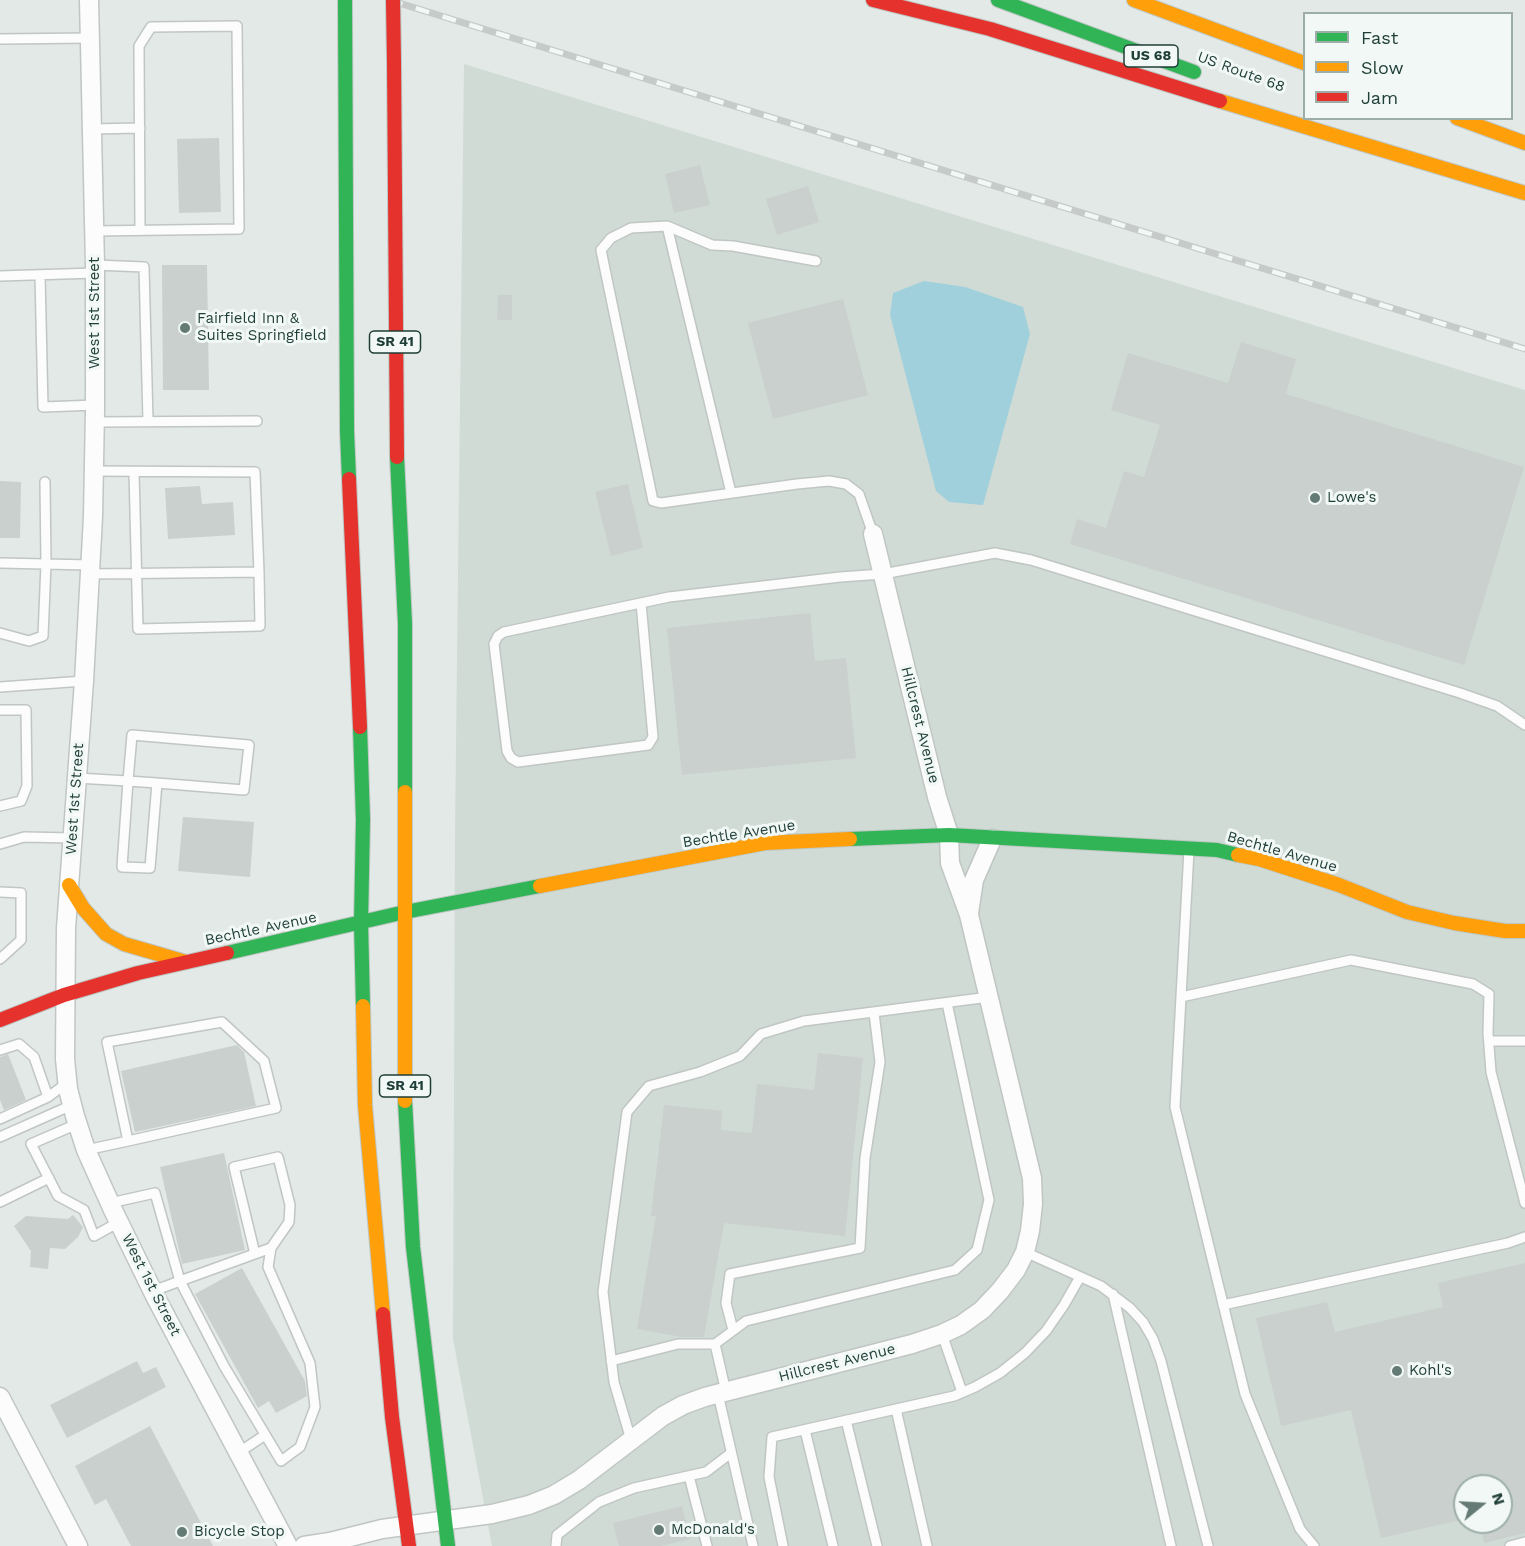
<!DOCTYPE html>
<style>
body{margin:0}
#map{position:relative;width:1525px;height:1546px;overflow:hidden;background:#e3e9e6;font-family:"Work Sans",sans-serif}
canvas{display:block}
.legend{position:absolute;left:1303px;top:12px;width:210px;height:108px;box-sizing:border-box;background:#f1f8f5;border:2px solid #9daea9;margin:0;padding:8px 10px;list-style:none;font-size:18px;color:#1f3e37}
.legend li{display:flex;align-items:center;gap:12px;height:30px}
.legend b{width:30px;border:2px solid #9daea9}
.north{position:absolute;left:1453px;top:1474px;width:60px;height:60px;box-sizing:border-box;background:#f1f8f5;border:2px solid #9daea9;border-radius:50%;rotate:72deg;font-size:16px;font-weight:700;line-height:24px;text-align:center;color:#1f3e37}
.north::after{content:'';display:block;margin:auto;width:21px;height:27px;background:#647a74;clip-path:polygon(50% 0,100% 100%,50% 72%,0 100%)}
</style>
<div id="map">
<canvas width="1525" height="1546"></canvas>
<ul class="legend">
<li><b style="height:8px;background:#30b455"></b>Fast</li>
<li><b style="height:8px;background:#ff9f0a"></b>Slow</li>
<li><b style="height:8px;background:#e5322d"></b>Jam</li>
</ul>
<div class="north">N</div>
</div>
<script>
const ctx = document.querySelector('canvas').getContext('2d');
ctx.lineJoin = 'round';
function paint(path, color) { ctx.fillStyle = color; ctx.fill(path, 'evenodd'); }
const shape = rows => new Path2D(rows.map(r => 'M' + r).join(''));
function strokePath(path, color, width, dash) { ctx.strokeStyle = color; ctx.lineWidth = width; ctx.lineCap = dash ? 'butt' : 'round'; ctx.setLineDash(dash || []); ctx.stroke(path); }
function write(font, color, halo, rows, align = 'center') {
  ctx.font = font + ' "Work Sans",sans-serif'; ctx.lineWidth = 6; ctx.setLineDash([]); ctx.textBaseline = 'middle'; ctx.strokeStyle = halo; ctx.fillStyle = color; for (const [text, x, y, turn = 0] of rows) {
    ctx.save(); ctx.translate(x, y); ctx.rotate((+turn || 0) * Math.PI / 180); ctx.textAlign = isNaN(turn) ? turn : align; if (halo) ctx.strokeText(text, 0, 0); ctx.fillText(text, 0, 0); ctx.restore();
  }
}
paint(shape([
 [464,64,1525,390,1525,1546,492,1546,453,1339,455,833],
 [1465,1486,1501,1486,1501,1522,1465,1522]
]), '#d0dbd6');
paint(shape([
 [924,281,965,287,1023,307,1030,334,983,505,949,502,936,491,890,315,893,293]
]), '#a0d0db');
paint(shape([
 [219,138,221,212,179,213,177,139],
 [700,165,710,205,674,213,665,174],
 [808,186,819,222,777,235,766,199],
 [162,265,207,265,209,390,163,390],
 [498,295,512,295,512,320,497,320],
 [843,299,868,395,773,419,748,323],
 [1241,342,1296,359,1286,394,1524,467,1464,665,1070,544,1077,519,1106,528,1124,471,1144,477,1160,425,1111,410,1128,353,1228,383],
 [0,481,21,482,20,538,0,538],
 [628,484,643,548,611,556,595,492],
 [200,486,202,504,233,502,235,535,168,539,165,488],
 [810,613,815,661,846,658,856,758,682,775,667,628],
 [183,817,254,822,250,877,178,871],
 [237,1045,244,1052,256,1106,135,1132,121,1071],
 [818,1053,863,1058,845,1236,724,1223,704,1337,682,1337,637,1329,656,1216,651,1216,664,1105,722,1111,721,1130,752,1133,757,1084,814,1090],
 [8,1054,26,1100,4,1110,0,1100,0,1057],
 [224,1153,245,1250,182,1264,160,1167],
 [73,1215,83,1227,78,1237,65,1249,50,1248,48,1269,30,1267,31,1251,14,1226,26,1216,68,1219],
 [1525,1263,1525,1533,1484,1543,1480,1522,1501,1522,1501,1486,1465,1486,1465,1519,1381,1538,1351,1410,1281,1426,1256,1318,1327,1302,1335,1332,1443,1307,1438,1283],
 [242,1268,305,1381,307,1396,276,1413,269,1401,258,1408,195,1294],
 [137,1361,143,1373,156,1367,166,1387,67,1438,50,1405],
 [150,1426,213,1546,131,1546,106,1499,95,1505,75,1466],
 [682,1506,690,1539,661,1546,619,1546,613,1523]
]), '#cad0ce');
const lane = shape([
 [0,39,90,38],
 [92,129,140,128],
 [667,226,731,493],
 [94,231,239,229,237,26,151,27,139,46,140,230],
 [816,261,733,246,712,245,667,226,631,228,611,238,601,250,653,501,661,503,797,484,829,481,846,484,859,494,873,534],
 [95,265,144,267,148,421],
 [40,275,43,407,95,405],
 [0,276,95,273],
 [95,422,257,421],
 [134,472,138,629,260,626,259,572],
 [0,563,90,565],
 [90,574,259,572,255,472,94,471],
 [641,603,653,737,648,745,518,762,511,758,507,751,494,644,498,636,504,632,669,597,840,577,883,574,995,553,1031,560,1460,693,1497,706,1525,725],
 [0,633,29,641,43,636,46,564,45,482],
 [0,687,84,681],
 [0,710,26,710,27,786,21,801,0,806],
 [77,778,128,781,157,783,244,790,249,745,132,735,128,781,122,867,150,868,157,783],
 [0,844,24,837,73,838],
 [1189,850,1175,1107,1245,1394,1300,1529,1314,1546],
 [0,892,21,893,21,940,0,959],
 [1181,997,1351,960,1473,984,1489,994,1488,1033,1491,1072,1525,1203],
 [1489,1041,1525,1041],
 [0,1050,19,1044,34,1057,48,1097,67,1083],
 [0,1119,48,1097],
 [77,1124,31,1144,58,1196,84,1210,94,1236,119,1222],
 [0,1137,72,1105],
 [86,1150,128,1141,276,1108,264,1061,222,1022,107,1042,128,1141],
 [0,1202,49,1178],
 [110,1203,155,1193,180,1281,271,1248,289,1222,290,1205,278,1157,234,1167,255,1254],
 [1025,1252,1101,1286,1130,1308,1143,1322,1153,1339,1161,1361,1208,1546],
 [153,1291,180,1281,224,1366,281,1461,300,1447,315,1407,310,1363,268,1267,271,1248],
 [1113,1294,1171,1546],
 [1223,1305,1508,1243,1525,1237],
 [733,1330,726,1303,730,1274,860,1248,865,1158,880,1062,874,1013],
 [942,1334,962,1392],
 [715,1344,746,1321,955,1270,977,1250,989,1200,947,1003],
 [611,1361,678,1344,715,1344,726,1392],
 [718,1394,753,1546],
 [896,1409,927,1546],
 [846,1420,877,1546],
 [805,1430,833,1546],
 [631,1440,614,1382,603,1292,627,1112,649,1086,700,1072,740,1056,761,1034,804,1021,989,997],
 [238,1453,265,1435],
 [689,1476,707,1546],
 [556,1546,557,1535,599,1502,634,1488,706,1472,731,1453],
 [783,1546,769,1477,772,1437,954,1396,975,1387,1000,1373,1025,1353,1046,1331,1064,1305,1080,1277],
 [1510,1546,1525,1542]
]);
const street = shape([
 [89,0,95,265,95,410,93,517,84,681,66,928,65,1059,68,1089,75,1116,86,1150,113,1210,155,1296,288,1546],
 [969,913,974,880,992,839],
 [0,1397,78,1546],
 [304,1546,330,1542,382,1529,492,1514,529,1505,554,1495,579,1480,663,1416,683,1405,705,1397,912,1344,942,1334,961,1325,982,1310,1000,1291,1016,1270,1025,1252,1030,1231,1033,1204,1032,1178,969,915,950,863,949,835,937,797,873,534]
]);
const fast = shape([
 [345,0,347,431,349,479],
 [998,0,1194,72],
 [397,457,405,624,405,792],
 [360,727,363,820,361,923,363,1006],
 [850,839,949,835,1217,850,1238,855],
 [227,953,405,912,540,886],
 [405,1101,413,1247,448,1546]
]);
const slow = shape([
 [1134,0,1304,63],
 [1220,101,1525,193],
 [1457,118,1525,143],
 [405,792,405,1101],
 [1238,855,1259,859,1339,885,1407,912,1454,923,1505,931,1525,931],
 [69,885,83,908,106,934,124,944,186,962],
 [540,886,765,843,850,839],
 [363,1006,365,1105,383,1314]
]);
const jam = shape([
 [873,0,990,29,1220,101],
 [394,61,397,457],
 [349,479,360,727],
 [0,1020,64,995,138,973,227,953],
 [383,1314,392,1417,409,1546]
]);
strokePath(lane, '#c0c6c3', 12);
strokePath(street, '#c0c6c3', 21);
strokePath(fast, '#bec7c4', 16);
strokePath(slow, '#bec7c4', 16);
strokePath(jam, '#bec7c4', 16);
strokePath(lane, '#fbfcfb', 9);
strokePath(street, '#fbfcfb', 18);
strokePath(fast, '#30b455', 14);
strokePath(slow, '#ff9f0a', 14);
strokePath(jam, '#e5322d', 14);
const rail = shape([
 [389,0,1525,349]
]);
strokePath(rail, '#c6cbca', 7);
strokePath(rail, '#f1f8f5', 4.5, [14]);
const jamBridge = shape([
 [393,0,394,61]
]);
strokePath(jamBridge, '#bbc5c3', 16, []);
strokePath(jamBridge, '#e5322d', 14);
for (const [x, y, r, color] of [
 [185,328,6,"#647a74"],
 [1315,498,6,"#647a74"],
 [1397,1371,6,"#647a74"],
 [659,1530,6,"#647a74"],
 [182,1532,6,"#647a74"]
]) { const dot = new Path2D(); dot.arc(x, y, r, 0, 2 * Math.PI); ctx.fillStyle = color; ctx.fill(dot); strokePath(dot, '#f1f8f5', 2); }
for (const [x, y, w] of [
 [1151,56,54],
 [395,342,51],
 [405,1086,51]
]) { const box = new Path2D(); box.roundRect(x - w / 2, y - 11, w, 22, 4.5); ctx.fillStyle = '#f1f8f5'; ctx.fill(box); strokePath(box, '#1f3e37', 1.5); }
write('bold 14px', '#1f3e37', null, [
 ["US 68",1151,56],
 ["SR 41",395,342],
 ["SR 41",405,1086]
]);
write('15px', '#1f3e37', '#f1f8f5', [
 ["US Route 68",1241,72,20],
 ["West 1st Street",95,313,-90],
 ["Hillcrest Avenue",920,725,76],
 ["West 1st Street",75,799,-86],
 ["Bechtle Avenue",739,834,-9],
 ["Bechtle Avenue",1282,852,16],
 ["Bechtle Avenue",261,929,-12],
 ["West 1st Street",151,1285,63],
 ["Hillcrest Avenue",837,1363,-14]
]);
write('15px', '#1f3e37', '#f1f8f5', [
 ["Fairfield Inn &",197,319],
 ["Suites Springfield",197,336],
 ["Lowe's",1327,498],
 ["Kohl's",1409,1371],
 ["McDonald's",671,1530],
 ["Bicycle Stop",194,1532]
], 'left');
</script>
